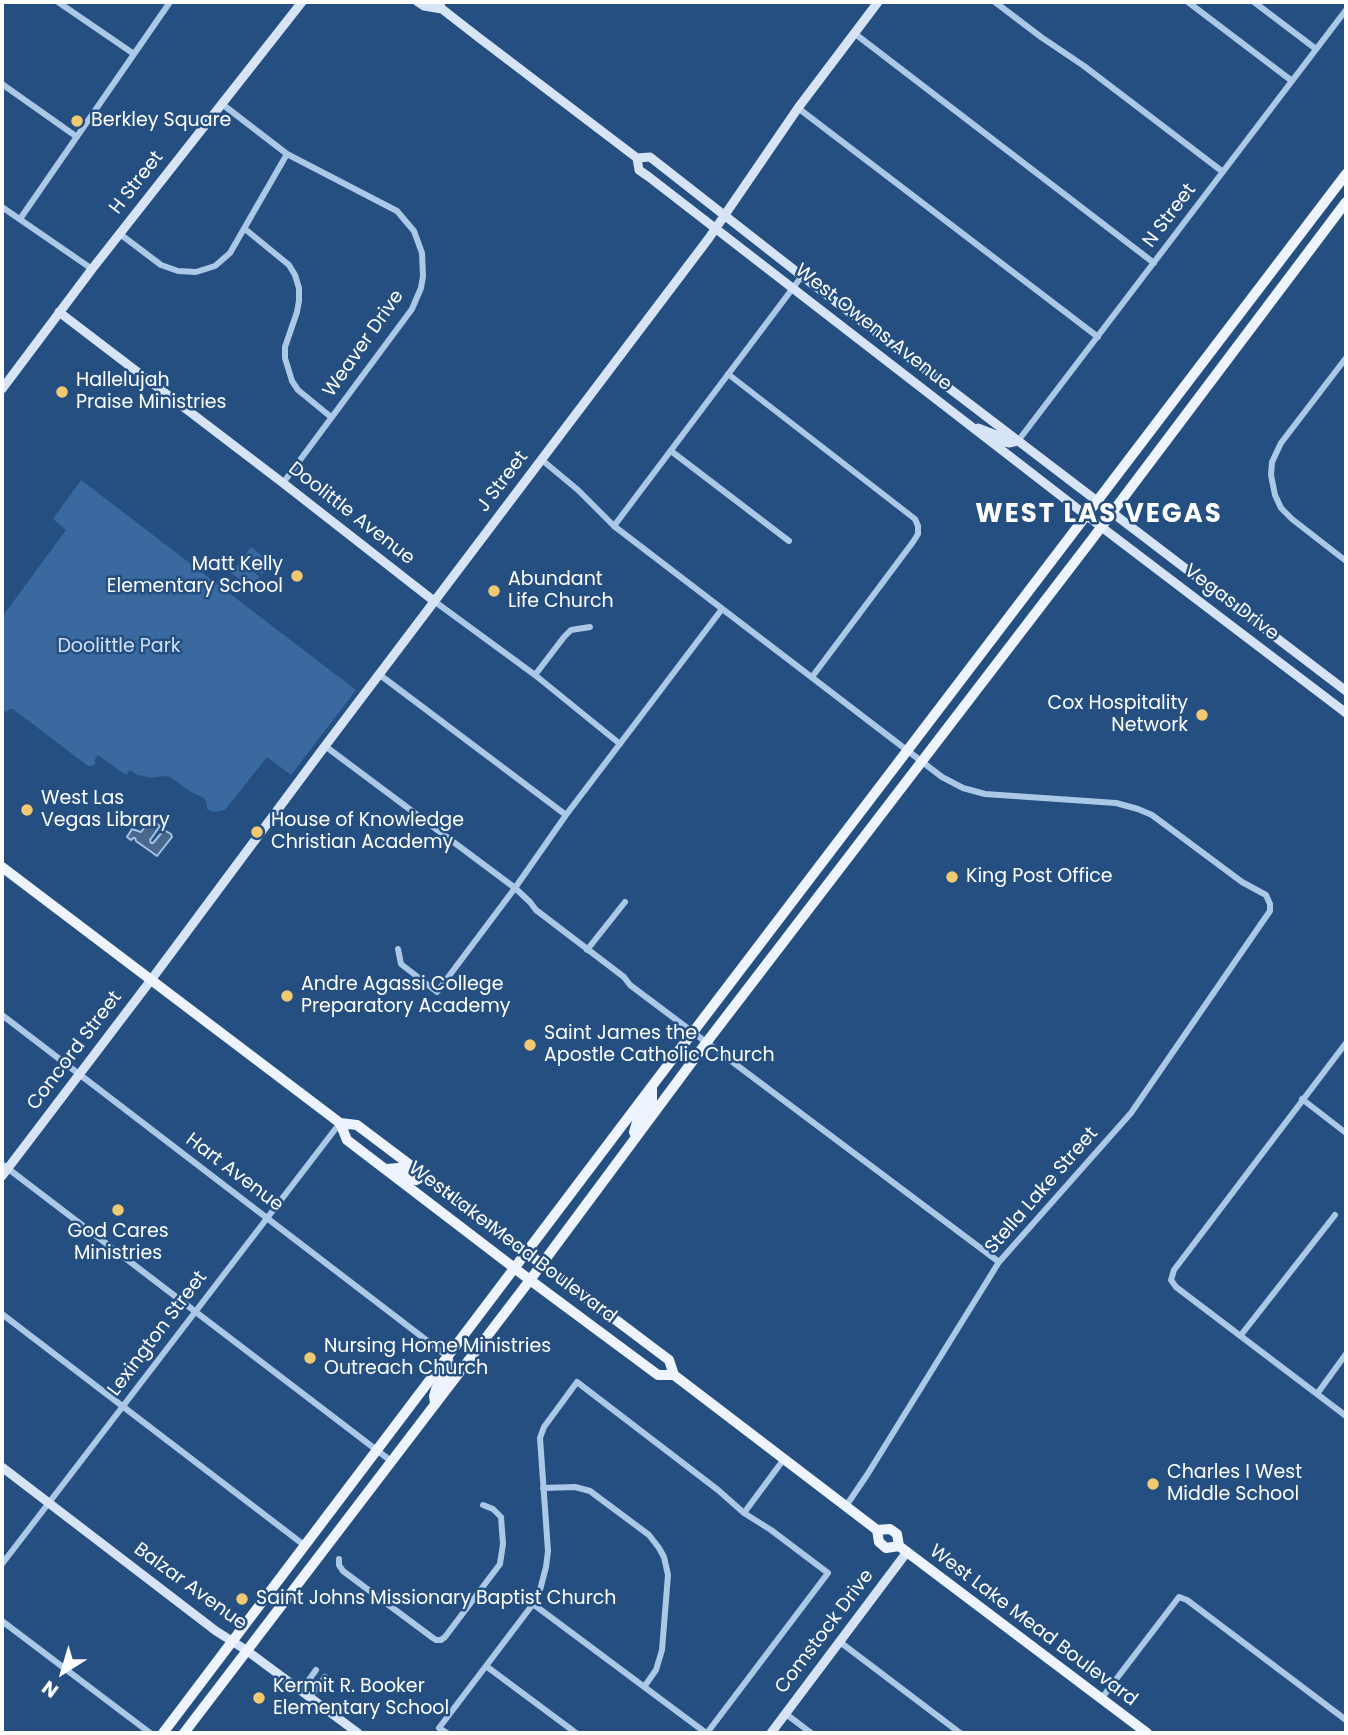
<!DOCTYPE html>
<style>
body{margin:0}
#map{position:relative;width:1348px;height:1735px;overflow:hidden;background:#254f81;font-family:Poppins,sans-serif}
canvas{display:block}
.frame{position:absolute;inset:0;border:4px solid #fff;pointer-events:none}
.north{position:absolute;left:28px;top:1637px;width:70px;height:70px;-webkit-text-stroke:5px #254f81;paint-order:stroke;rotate:217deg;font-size:19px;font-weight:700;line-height:28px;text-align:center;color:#fff}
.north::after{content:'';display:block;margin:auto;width:24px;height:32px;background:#fff;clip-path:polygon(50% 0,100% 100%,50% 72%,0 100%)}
</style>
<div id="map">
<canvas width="1348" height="1735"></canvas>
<div class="frame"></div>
<div class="north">N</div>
</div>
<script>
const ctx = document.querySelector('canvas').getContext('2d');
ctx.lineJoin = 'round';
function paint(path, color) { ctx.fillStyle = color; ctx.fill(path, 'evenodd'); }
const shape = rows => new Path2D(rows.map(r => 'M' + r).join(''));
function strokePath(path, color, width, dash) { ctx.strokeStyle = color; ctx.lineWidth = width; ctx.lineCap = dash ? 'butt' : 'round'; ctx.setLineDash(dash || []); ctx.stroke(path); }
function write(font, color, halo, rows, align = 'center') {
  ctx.font = font + ' Poppins,sans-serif'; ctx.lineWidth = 5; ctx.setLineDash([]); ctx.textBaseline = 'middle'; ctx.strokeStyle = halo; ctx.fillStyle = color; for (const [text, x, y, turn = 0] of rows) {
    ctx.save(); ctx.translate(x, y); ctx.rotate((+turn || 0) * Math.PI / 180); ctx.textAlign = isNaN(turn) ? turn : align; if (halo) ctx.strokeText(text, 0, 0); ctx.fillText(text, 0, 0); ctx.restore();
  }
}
paint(shape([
 [81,480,356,690,291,775,267,757,225,810,213,812,207,809,207,804,204,798,191,792,170,777,165,776,151,778,140,775,139,776,130,770,126,775,98,755,94,761,96,763,92,766,88,766,13,709,10,709,6,712,2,710,2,617,66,530,53,519],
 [251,547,271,563,262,574,242,559],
 [240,562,260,577,251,588,231,573]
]), '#39699f');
const water = shape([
 [151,819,160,826,150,840,151,843,153,843,164,830,171,834,172,837,157,856,136,841,135,838,133,838,131,840,127,837,132,829,141,832,151,819]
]);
paint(water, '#49688b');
strokePath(water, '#a1c3e7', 2);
strokePath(shape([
 [58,2,134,54],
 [995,2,1041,37,1084,66,1223,172],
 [1188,2,1292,81],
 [1254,2,1316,49],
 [854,33,1154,263],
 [2,84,77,137],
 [222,104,287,154,397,211,414,231,422,253,423,276,421,288,412,309,283,483],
 [798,108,1098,337],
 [2,207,92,269],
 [20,219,170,2],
 [245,229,289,265,295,275,299,288,299,301,297,312,285,347,285,358,292,381,298,390,331,417],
 [120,234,161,265,178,271,196,272,215,266,230,253,287,154],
 [1346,358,1281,443,1272,462,1271,475,1275,495,1281,508,1292,519,1346,561],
 [728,374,915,519,918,526,918,534,913,542,812,677],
 [1018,441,1346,10],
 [671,451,789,541],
 [542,460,578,490,614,526,942,777,963,788,985,794,1116,803,1138,809,1152,815,1242,882,1266,895,1270,904,1270,911,1263,921,1131,1113,999,1262,867,1475,846,1506],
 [614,526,802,276],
 [434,601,535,675,620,744],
 [380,675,566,815],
 [535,675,564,637,571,630,590,627],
 [325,746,515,888,530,902,536,910,624,977,630,985,999,1262],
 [398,949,401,964,437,992,515,888,566,815,722,609],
 [587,950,625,902],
 [2,1015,447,1356],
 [1346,1043,1174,1270,1171,1280,1176,1287,1346,1416],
 [1302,1099,1346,1133],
 [2,1164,391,1461],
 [2,1314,304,1545],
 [1241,1335,1335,1215],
 [1317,1394,1346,1354],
 [543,1488,575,1487,590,1491,649,1535,659,1548,664,1557,668,1575,662,1650,656,1670,644,1687],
 [744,1513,784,1459],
 [339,1559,339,1565,343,1571,433,1638,436,1640,441,1640,445,1637,500,1564,503,1544,501,1517,493,1509,483,1505],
 [2,1564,340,1123],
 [533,1604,706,1733],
 [2,1621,150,1733],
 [840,1642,960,1733],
 [486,1666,576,1733],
 [301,1691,316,1670],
 [310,1697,325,1677],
 [1101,1699,1179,1597,1187,1600,1346,1720],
 [786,1714,811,1733],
 [447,1733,439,1728,533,1604,540,1590,546,1567,548,1551,540,1438,544,1427,577,1382,718,1490,744,1513,771,1530,828,1573,707,1733]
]), '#acc8e7', 6);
strokePath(shape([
 [418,2,424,6,442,9],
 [438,2,442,9,478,37,637,158,650,157,802,276,1346,691],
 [637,158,639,170,649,177,1087,516,1346,713],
 [59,312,283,483,434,601],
 [2,389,92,269,302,2],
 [978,428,996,435,1005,442,1010,443,1018,441],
 [2,1176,151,980,325,746,709,238,798,108,878,2],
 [2,1467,216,1631,246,1650,358,1733],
 [771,1733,907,1552]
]), '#d6e4f6', 9);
strokePath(shape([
 [2,867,340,1123,347,1140,530,1280,658,1375,674,1375],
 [340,1123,357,1125,669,1360,674,1375,877,1530,890,1529,897,1534,899,1546],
 [636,1136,634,1132,637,1122,652,1100,652,1086],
 [386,1169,399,1168,413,1179,416,1180,424,1176],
 [435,1403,434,1396,436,1389,450,1367,447,1356],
 [877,1530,879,1542,886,1548,899,1546,1147,1733],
 [163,1733,655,1082,1346,174],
 [184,1733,530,1280,706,1043,1093,538,1346,202]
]), '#eef4fd', 10);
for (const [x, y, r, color] of [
 [77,121,7,"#f0c971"],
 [62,392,7,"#f0c971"],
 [297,576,7,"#f0c971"],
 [494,591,7,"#f0c971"],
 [1202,715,7,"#f0c971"],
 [27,810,7,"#f0c971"],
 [257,832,7,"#f0c971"],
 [952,877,7,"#f0c971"],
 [287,996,7,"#f0c971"],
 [530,1045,7,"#f0c971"],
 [118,1210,7,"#f0c971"],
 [310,1358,7,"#f0c971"],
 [1153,1484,7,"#f0c971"],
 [242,1599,7,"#f0c971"],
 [259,1698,7,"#f0c971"]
]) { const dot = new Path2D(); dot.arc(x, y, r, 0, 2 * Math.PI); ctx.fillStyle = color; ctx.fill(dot); strokePath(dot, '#254f81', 2.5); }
write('19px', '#fff', '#254f81', [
 ["Berkley Square",91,121],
 ["Hallelujah",76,381],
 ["Praise Ministries",76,403],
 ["Matt Kelly",283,565,"right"],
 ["Elementary School",283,587,"right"],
 ["Abundant",508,580],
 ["Life Church",508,602],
 ["Cox Hospitality",1188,704,"right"],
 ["Network",1188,726,"right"],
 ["West Las",41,799],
 ["Vegas Library",41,821],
 ["House of Knowledge",271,821],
 ["Christian Academy",271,843],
 ["King Post Office",966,877],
 ["Andre Agassi College",301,985],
 ["Preparatory Academy",301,1007],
 ["Saint James the",544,1034],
 ["Apostle Catholic Church",544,1056],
 ["God Cares",118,1232,"center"],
 ["Ministries",118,1254,"center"],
 ["Nursing Home Ministries",324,1347],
 ["Outreach Church",324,1369],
 ["Charles I West",1167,1473],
 ["Middle School",1167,1495],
 ["Saint Johns Missionary Baptist Church",256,1599],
 ["Kermit R. Booker",273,1687],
 ["Elementary School",273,1709]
], 'left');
write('19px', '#fff', '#254f81', [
 ["H Street",137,183,-52],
 ["N Street",1170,216,-53],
 ["West Owens Avenue",873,328,38],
 ["Weaver Drive",364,344,-55],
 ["J Street",503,482,-53],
 ["Doolittle Avenue",351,514,38],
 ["Vegas Drive",1231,603,37],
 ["Concord Street",75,1051,-53],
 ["Hart Avenue",234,1173,37],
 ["Stella Lake Street",1042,1191,-49],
 ["West Lake Mead Boulevard",512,1243,37],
 ["Lexington Street",158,1334,-53],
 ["Balzar Avenue",190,1587,36],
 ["West Lake Mead Boulevard",1033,1626,37],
 ["Comstock Drive",825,1632,-53]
]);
write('19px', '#d0e1f5', '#254f81', [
 ["Doolittle Park",119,647]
]);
ctx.letterSpacing = '2px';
write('bold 26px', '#fff', '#254f81', [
 ["WEST LAS VEGAS",1099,515]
]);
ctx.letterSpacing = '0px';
</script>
